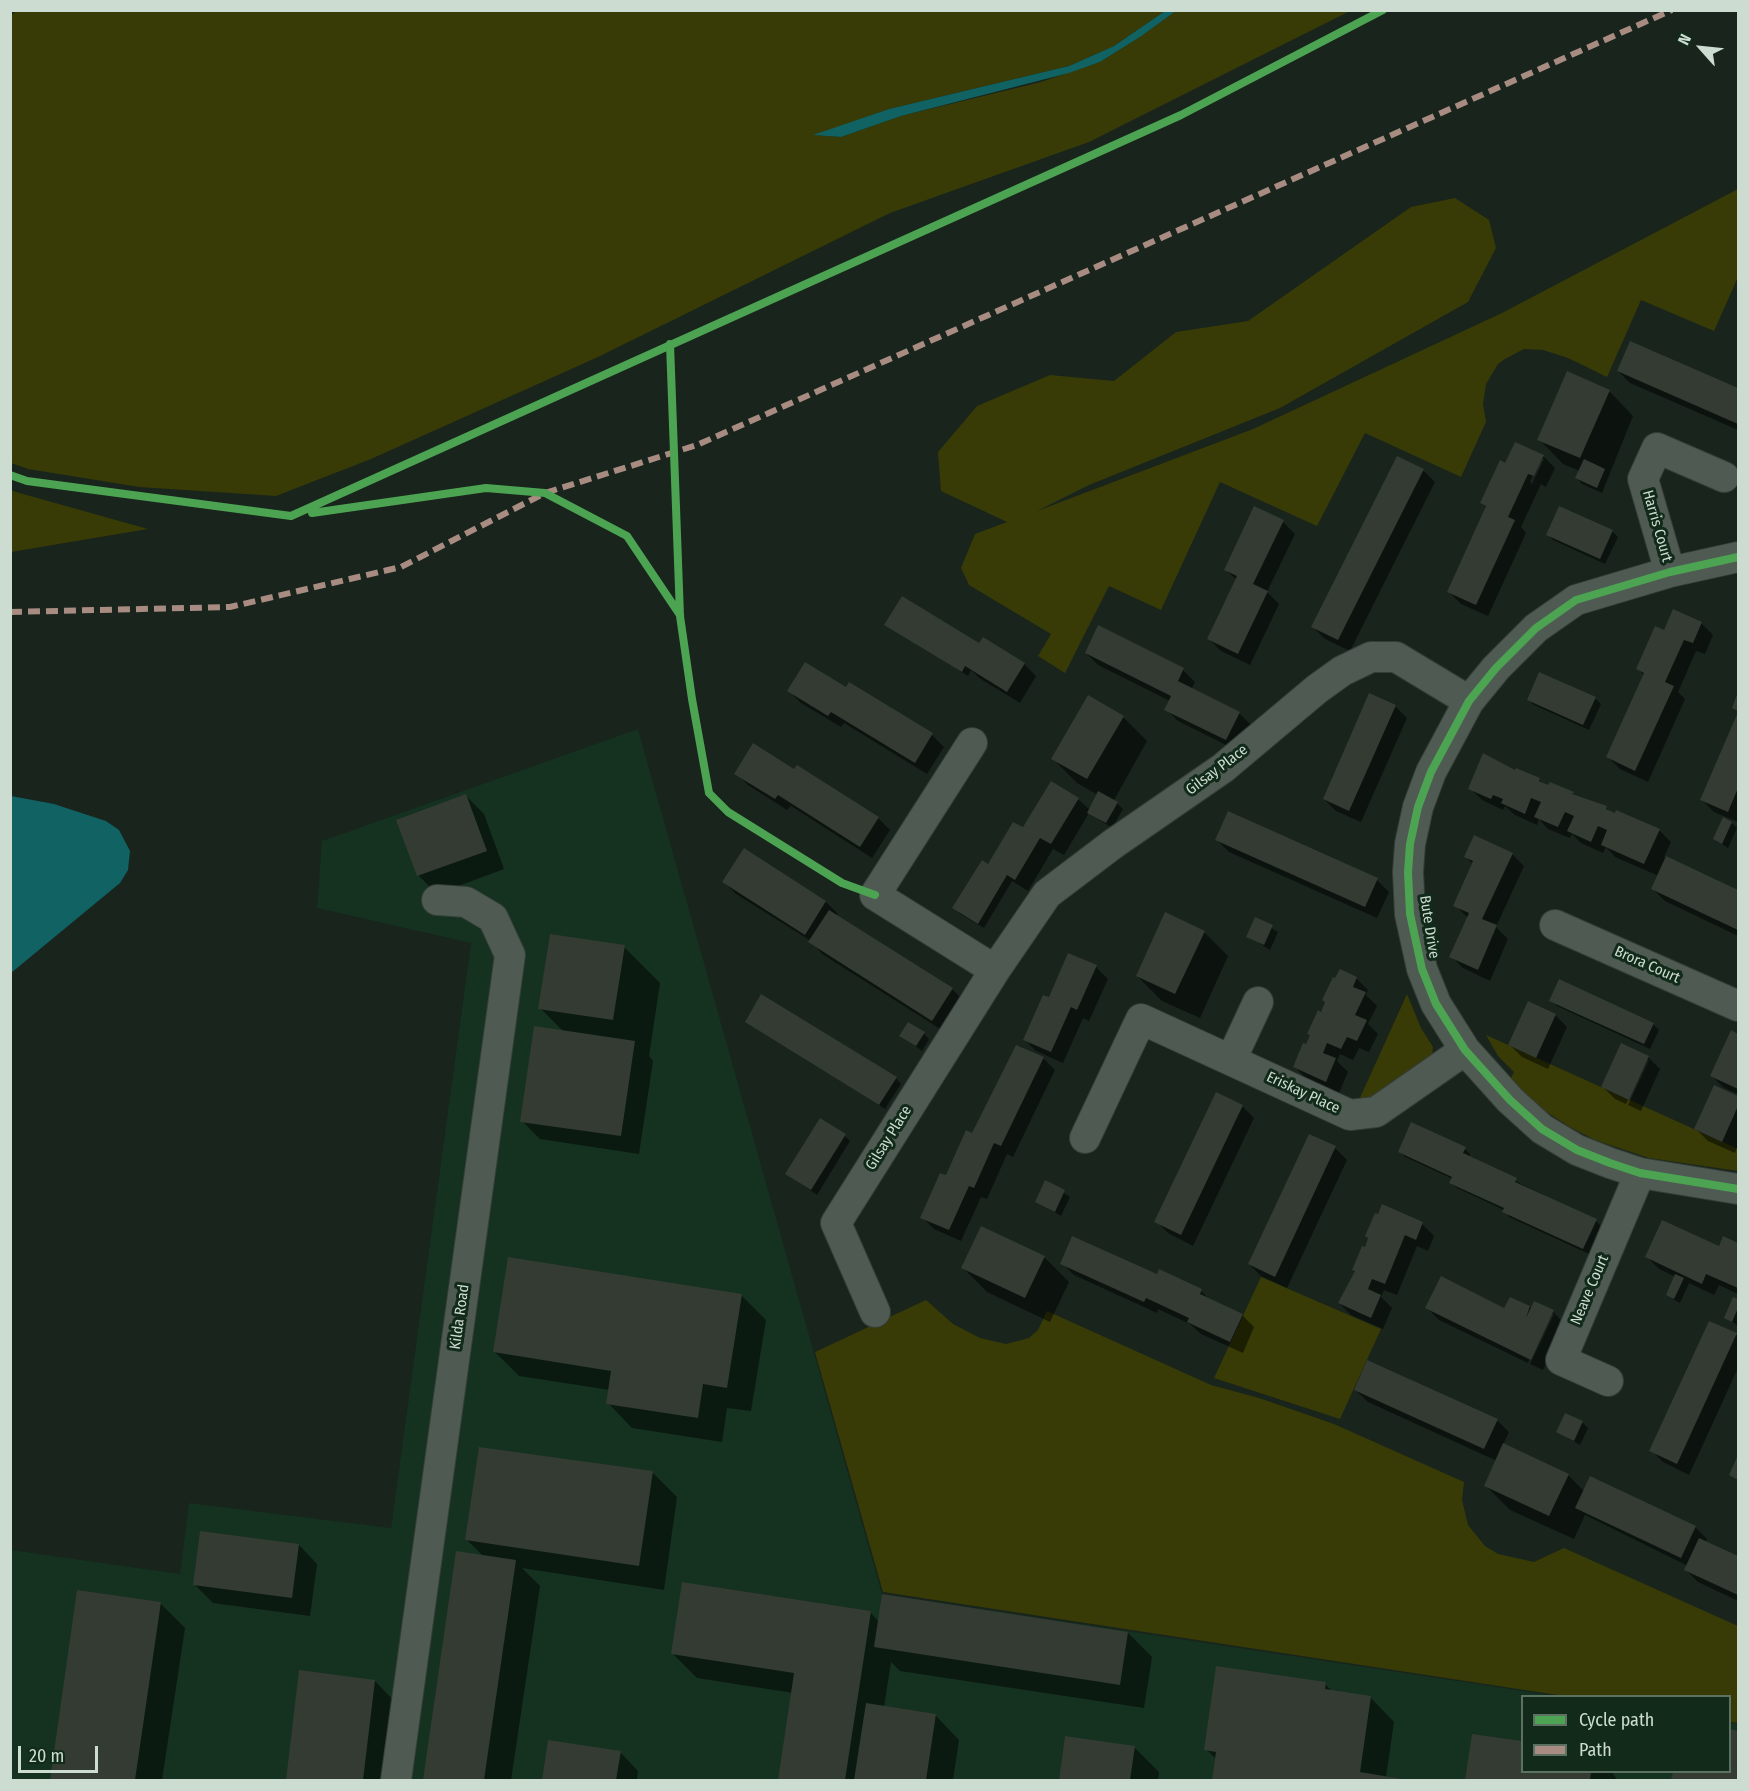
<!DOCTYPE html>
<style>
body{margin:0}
#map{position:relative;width:1749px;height:1791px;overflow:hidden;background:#18241c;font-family:"Fira Sans Condensed",sans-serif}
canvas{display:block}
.frame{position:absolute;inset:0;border:12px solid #cddcd1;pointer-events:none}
.legend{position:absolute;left:1521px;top:1695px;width:210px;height:78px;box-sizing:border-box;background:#122a1a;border:2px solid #5d7163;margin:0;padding:8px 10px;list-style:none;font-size:18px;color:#cddcd1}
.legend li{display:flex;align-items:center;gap:12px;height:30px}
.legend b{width:30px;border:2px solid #5d7163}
.north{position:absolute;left:1671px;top:18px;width:60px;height:60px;-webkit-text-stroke:4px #122a1a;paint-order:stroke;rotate:297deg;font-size:16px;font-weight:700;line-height:24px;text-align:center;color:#cddcd1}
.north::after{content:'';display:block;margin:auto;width:21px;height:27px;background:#cddcd1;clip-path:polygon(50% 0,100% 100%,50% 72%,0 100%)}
.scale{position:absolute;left:18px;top:1746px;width:80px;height:27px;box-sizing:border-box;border:3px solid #cddcd1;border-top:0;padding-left:8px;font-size:18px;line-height:21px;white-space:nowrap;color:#cddcd1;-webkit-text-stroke:4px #122a1a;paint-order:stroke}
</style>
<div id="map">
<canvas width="1749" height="1791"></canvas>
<div class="frame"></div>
<ul class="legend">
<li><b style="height:8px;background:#4ca352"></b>Cycle path</li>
<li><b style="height:8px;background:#a88b81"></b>Path</li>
</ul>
<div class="north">N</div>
<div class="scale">20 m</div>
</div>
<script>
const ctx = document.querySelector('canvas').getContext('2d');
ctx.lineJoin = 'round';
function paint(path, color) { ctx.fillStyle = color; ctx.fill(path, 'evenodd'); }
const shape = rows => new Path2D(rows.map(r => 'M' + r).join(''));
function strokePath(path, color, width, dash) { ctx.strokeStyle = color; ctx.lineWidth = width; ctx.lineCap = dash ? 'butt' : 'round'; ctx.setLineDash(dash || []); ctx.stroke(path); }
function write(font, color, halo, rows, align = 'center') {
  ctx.font = font + ' "Fira Sans Condensed",sans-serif'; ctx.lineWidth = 6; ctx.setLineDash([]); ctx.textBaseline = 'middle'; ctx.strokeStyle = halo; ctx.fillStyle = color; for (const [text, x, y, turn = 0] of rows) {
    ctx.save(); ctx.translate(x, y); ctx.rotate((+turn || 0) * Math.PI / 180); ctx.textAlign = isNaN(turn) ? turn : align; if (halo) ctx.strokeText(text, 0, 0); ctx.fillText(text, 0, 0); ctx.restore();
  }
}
paint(shape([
 [638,729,882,1594,1557,1696,1522,1696,1522,1772,1730,1772,1730,1723,1738,1724,1738,1780,11,1780,11,1550,180,1574,189,1503,391,1528,471,943,317,908,322,841]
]), '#15311f');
paint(shape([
 [18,10,1165,11,1114,46,1069,66,889,109,815,135,841,137,901,116,1041,82,1100,62,1140,37,1176,11,1350,11,1089,142,890,213,598,357,371,459,276,496,139,487,28,469,11,463,10,16],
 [1738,189,1738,277,1714,331,1641,300,1607,377,1568,358,1543,350,1524,349,1505,359,1498,364,1486,384,1483,404,1486,422,1461,477,1365,433,1317,526,1220,482,1161,610,1109,586,1065,673,1038,656,1051,634,969,585,961,568,975,534,1007,522,941,491,938,452,977,406,1050,375,1114,381,1176,332,1248,321,1411,207,1455,198,1489,220,1496,248,1468,302,1280,408,1089,485,1037,511,1253,429,1502,313],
 [11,490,16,492,148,529,11,552],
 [1407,994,1421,1028,1433,1047,1432,1055,1384,1092,1371,1099,1359,1100],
 [1486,1035,1738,1149,1738,1171,1649,1158,1595,1140,1570,1127,1545,1111,1510,1080,1514,1072,1498,1056],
 [1261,1277,1381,1329,1340,1419,1214,1378],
 [926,1300,953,1324,980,1338,1006,1344,1029,1338,1038,1330,1047,1311,1211,1385,1259,1398,1334,1424,1464,1482,1462,1500,1468,1525,1485,1546,1498,1554,1534,1562,1564,1548,1738,1626,1738,1723,1730,1722,1730,1696,1564,1696,883,1592,815,1352]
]), '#383b06');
paint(shape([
 [1165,11,1176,11,1140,37,1100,62,1069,73,901,116,841,137,813,135,889,109,1069,66,1114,46],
 [11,796,54,804,106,821,119,830,130,851,128,870,120,883,11,973]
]), '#116262');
paint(shape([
 [1630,343,1738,390,1738,430,1630,383,1618,371],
 [1609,391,1633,416,1602,493,1582,484,1577,478,1580,471,1563,464,1539,439],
 [1543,456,1555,468,1546,487,1541,484,1521,527,1526,533,1488,616,1461,604,1449,592,1487,508,1482,503,1506,465],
 [1540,459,1544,459,1532,484,1530,482],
 [1423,470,1435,482,1350,651,1325,639,1313,627],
 [1283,522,1295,534,1267,592,1279,604,1250,665,1221,651,1209,639,1237,580,1226,570],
 [1612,531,1618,537,1605,564,1553,540,1548,535],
 [1701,623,1713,635,1705,654,1696,651,1678,692,1685,699,1648,782,1620,769,1608,757,1645,676,1638,669,1664,632],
 [886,624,978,644,1024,664,1036,676,1020,703,979,678,971,670,968,676],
 [1099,627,1183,670,1195,682,1191,690,1239,713,1251,725,1238,751,1178,721,1166,709,1170,701,1098,665,1086,653],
 [847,689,932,735,944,747,927,774,844,723,841,727,801,703,789,691],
 [1595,698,1601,704,1589,730,1534,705,1528,699],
 [1395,706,1407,718,1361,822,1336,811,1324,799],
 [1738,715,1738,822,1714,812,1702,800],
 [1123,717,1147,741,1114,800,1123,809,1112,828,1089,813,1064,855,1053,849,1028,891,1012,881,984,928,960,914,954,908,988,866,1023,829,1078,799,1090,810,1098,795,1077,783,1053,759],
 [794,771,878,818,890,830,872,858,791,806,787,810,748,785,736,773],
 [1516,772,1539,780,1549,787,1551,784,1577,797,1606,808,1611,813,1659,830,1671,842,1664,857,1738,892,1738,936,1665,901,1653,889,1659,876,1615,857,1606,847,1603,853,1581,843,1572,834,1570,838,1548,829,1539,819,1537,825,1515,815,1505,806,1503,810,1482,800,1470,788],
 [466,796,484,814,504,869,437,894,419,876,398,820],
 [1732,823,1737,828,1728,848,1715,839],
 [1217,840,1377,880,1389,892,1377,918,1229,852],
 [745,850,826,902,838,914,836,916,952,989,964,1001,945,1032,822,954,811,941,736,894,724,882],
 [1512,854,1524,866,1496,927,1508,939,1490,981,1463,968,1451,956,1468,918,1455,905,1473,864,1466,857],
 [1256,919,1278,932,1270,950,1248,936],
 [1204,932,1228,956,1200,1018,1162,1001,1137,976],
 [624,947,660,983,649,1056,653,1061,639,1154,540,1139,522,1121,564,1032,540,1008],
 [1096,967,1108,979,1089,1021,1083,1018,1063,1063,1036,1051,1024,1039,1049,999],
 [1356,978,1368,990,1366,995,1377,1006,1368,1024,1378,1034,1369,1052,1359,1048,1353,1060,1340,1054,1337,1061,1348,1072,1339,1093,1307,1079,1295,1067,1322,1013],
 [1551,1000,1653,1024,1659,1030,1650,1049,1557,1006],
 [1555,1015,1567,1027,1548,1069,1522,1057,1510,1045],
 [747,1021,896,1078,901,1084,885,1109],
 [1731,1032,1738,1035,1738,1094,1724,1088,1712,1076],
 [924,1034,929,1039,922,1051,901,1035],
 [1648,1057,1660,1069,1641,1111,1628,1105,1649,1060,1645,1060,1626,1104,1615,1099,1603,1087],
 [1043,1058,1055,1070,1013,1157,1007,1154,987,1199,981,1197,961,1241,934,1229,922,1217,973,1135],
 [1715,1087,1738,1098,1738,1144,1735,1153,1708,1141,1696,1129],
 [1242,1106,1254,1118,1193,1246,1168,1233,1156,1221],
 [845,1136,850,1141,817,1195,787,1174],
 [1335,1148,1347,1160,1287,1288,1261,1276,1249,1264],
 [1465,1149,1470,1154,1469,1158,1596,1221,1601,1226,1589,1254,1509,1217,1504,1210,1457,1188,1451,1183,1453,1179,1405,1157,1400,1152],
 [1046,1182,1070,1197,1061,1216,1037,1202],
 [1383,1206,1422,1224,1434,1236,1428,1251,1417,1246,1397,1295,1384,1290,1381,1297,1392,1308,1383,1329,1351,1315,1339,1303,1356,1272,1353,1270,1365,1249],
 [1724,1238,1738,1245,1738,1294,1719,1285,1714,1295,1689,1283,1680,1303,1674,1300,1668,1295,1676,1277,1659,1269,1647,1257,1720,1248],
 [1044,1257,1069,1282,1050,1322,987,1292,963,1268],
 [1062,1263,1158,1276,1201,1291,1211,1301,1242,1315,1254,1327,1243,1353,1201,1334,1190,1324,1158,1309,1157,1313,1074,1275],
 [741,1295,766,1320,751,1411,727,1408,722,1442,632,1428,608,1403,610,1390,519,1376,495,1352],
 [1734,1299,1738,1301,1738,1326,1725,1317],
 [1529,1307,1553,1312,1565,1324,1543,1370,1530,1364,1554,1314,1550,1314,1528,1363,1439,1320,1427,1308,1505,1310],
 [1736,1335,1738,1337,1738,1368,1689,1475,1663,1462,1651,1450],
 [1355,1390,1497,1420,1509,1432,1503,1445,1568,1475,1584,1491,1695,1527,1707,1539,1705,1543,1738,1558,1738,1601,1698,1582,1686,1570,1688,1566,1585,1515,1574,1539,1510,1510,1485,1485,1497,1461,1368,1402],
 [1582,1422,1588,1428,1580,1445,1558,1432],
 [653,1473,677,1497,664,1590,522,1568,540,1586,511,1780,425,1780,458,1553,484,1557,466,1539],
 [299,1545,317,1564,310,1616,213,1603,195,1585],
 [79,1591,160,1603,185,1628,162,1780,51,1780],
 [870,1612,879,1622,1128,1633,1152,1657,1144,1708,900,1671,891,1662,884,1707,935,1715,959,1740,953,1780,779,1780,793,1693,697,1678,672,1653],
 [300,1672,375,1681,399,1706,390,1780,287,1780],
 [1325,1684,1333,1692,1370,1697,1394,1722,1386,1777,1407,1780,1214,1780,1217,1760,1206,1749],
 [1730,1731,1738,1732,1738,1780,1673,1780,1674,1772,1730,1772],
 [1473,1735,1522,1742,1522,1772,1612,1772,1617,1780,1466,1780],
 [1067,1737,1134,1747,1159,1772,1158,1780,1060,1780],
 [550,1742,620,1752,638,1771,637,1780,544,1780]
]), '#0007');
paint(shape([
 [1630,341,1738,388,1738,424,1617,371],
 [1567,371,1610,390,1580,458,1537,440],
 [1515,442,1544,455,1534,476,1528,474,1508,517,1515,520,1476,605,1447,592,1486,506,1480,503,1500,460,1505,463],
 [1397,456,1424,469,1338,640,1311,627],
 [1584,459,1605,469,1597,488,1575,478],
 [1254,506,1284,520,1253,584,1268,591,1238,654,1207,639,1237,576,1224,570],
 [1559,506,1613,530,1600,559,1546,535],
 [902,596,979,643,983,637,1025,663,1007,692,965,666,962,672,884,625],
 [1673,609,1702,622,1693,643,1684,640,1665,682,1674,686,1635,771,1606,757,1644,673,1636,669,1655,626,1664,630],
 [1098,625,1184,668,1178,681,1240,712,1226,740,1164,710,1171,696,1085,653],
 [805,662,846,687,849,682,933,733,915,763,831,712,828,716,787,691],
 [1539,672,1596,697,1583,725,1527,700],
 [1738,692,1738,711,1732,708],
 [1369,693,1396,705,1349,811,1323,799],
 [1088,695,1124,716,1087,779,1051,759],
 [1738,712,1738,788,1728,812,1700,800],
 [753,743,794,769,797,765,879,817,860,847,778,795,775,799,734,774],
 [1483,753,1515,770,1516,768,1540,778,1539,781,1548,785,1550,782,1574,792,1572,794,1607,806,1606,809,1615,813,1616,810,1660,829,1644,864,1601,845,1607,830,1598,826,1591,842,1567,831,1574,816,1565,812,1558,827,1534,817,1541,802,1531,798,1525,814,1501,803,1503,799,1493,795,1491,799,1468,789],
 [1051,781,1079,798,1051,844,1040,838,1015,880,1007,875,978,924,952,908,982,860,988,864,1013,822,1023,827],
 [1098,791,1118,802,1106,823,1087,813],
 [466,794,487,851,417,876,396,820],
 [1228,811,1378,878,1365,907,1215,840],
 [1723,817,1732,822,1722,844,1713,839],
 [1474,835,1513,853,1482,919,1497,925,1478,970,1449,957,1469,913,1453,906,1473,861,1464,857],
 [744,848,826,901,805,935,722,882],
 [1666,856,1738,890,1738,930,1651,889],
 [829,910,953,988,932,1021,808,942],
 [1165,912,1205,931,1175,994,1136,976],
 [1255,917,1273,925,1264,945,1246,937],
 [550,934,625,945,613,1020,538,1009],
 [1068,953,1097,965,1077,1010,1071,1007,1051,1052,1023,1040,1043,995,1049,997],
 [1340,969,1357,977,1353,987,1366,992,1355,1015,1367,1020,1357,1041,1347,1037,1341,1049,1327,1043,1323,1053,1336,1058,1326,1082,1293,1067,1303,1043,1306,1044,1310,1035,1307,1034,1318,1010,1321,1012,1325,1002,1322,1000,1333,977,1335,978],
 [1559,979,1654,1023,1644,1044,1549,1001],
 [761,994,897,1077,879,1105,745,1022],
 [1528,1001,1556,1014,1536,1058,1508,1045],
 [908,1022,925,1032,916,1046,899,1036],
 [534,1026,635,1041,621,1136,520,1122],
 [1731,1030,1738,1034,1738,1089,1710,1076],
 [1621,1043,1649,1056,1629,1100,1601,1087],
 [1016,1045,1044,1057,1001,1146,994,1143,974,1188,969,1186,949,1230,920,1218,940,1173,946,1175,966,1130,972,1133],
 [1714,1085,1738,1096,1738,1106,1722,1142,1694,1129],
 [1216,1092,1243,1105,1181,1235,1154,1222],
 [820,1118,846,1134,811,1190,785,1174],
 [1411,1122,1466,1147,1463,1153,1517,1178,1515,1182,1597,1219,1583,1249,1502,1212,1504,1208,1449,1183,1452,1177,1398,1152],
 [1309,1134,1336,1146,1275,1277,1248,1264],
 [1045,1180,1065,1190,1055,1212,1035,1202],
 [1382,1204,1423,1222,1416,1240,1405,1235,1385,1284,1372,1279,1368,1289,1381,1295,1371,1318,1338,1303,1355,1271,1352,1270,1362,1246,1365,1247,1368,1238,1365,1236,1375,1213,1378,1214],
 [1662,1220,1719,1246,1723,1236,1738,1243,1738,1288,1706,1274,1702,1284,1645,1257],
 [981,1226,1045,1256,1025,1298,961,1268],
 [1072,1236,1157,1274,1159,1269,1202,1289,1200,1294,1243,1314,1230,1342,1187,1322,1189,1318,1146,1298,1144,1302,1060,1264],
 [508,1257,742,1294,727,1388,703,1384,698,1418,606,1404,611,1371,493,1352],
 [1675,1274,1684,1278,1674,1299,1666,1295],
 [1441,1276,1504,1308,1510,1297,1530,1306,1526,1318,1534,1301,1554,1310,1531,1360,1425,1308],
 [1733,1297,1738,1299,1738,1308,1732,1322,1724,1318],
 [1709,1321,1737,1333,1677,1464,1649,1451],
 [1367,1360,1498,1419,1484,1449,1354,1390],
 [1565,1413,1583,1421,1574,1441,1556,1432],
 [1503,1443,1569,1474,1549,1516,1484,1486],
 [479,1447,653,1471,639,1566,465,1540],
 [1738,1455,1738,1480,1729,1475],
 [1590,1476,1696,1526,1681,1558,1575,1508],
 [200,1531,299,1544,292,1598,193,1585],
 [1699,1538,1738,1556,1738,1595,1684,1570],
 [456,1551,516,1560,484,1780,423,1780],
 [682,1582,871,1611,845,1780,778,1780,794,1673,671,1654],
 [77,1590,161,1602,135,1780,50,1780],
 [882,1594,1128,1632,1120,1685,874,1647],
 [1216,1666,1326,1682,1325,1689,1371,1696,1360,1772,1408,1780,1212,1780,1216,1752,1204,1750],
 [299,1670,375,1680,363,1780,286,1780],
 [866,1703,936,1714,926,1780,854,1780],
 [1730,1729,1738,1731,1738,1780,1671,1780,1673,1772,1730,1772],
 [1472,1734,1522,1741,1522,1772,1591,1772,1590,1780,1465,1780],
 [1065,1736,1135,1746,1130,1780,1059,1780],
 [548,1740,621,1751,616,1780,542,1780]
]), '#333b33');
const minor = shape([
 [1738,557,1670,572,1576,600,1536,628,1496,668,1469,701,1431,772,1418,807,1410,844,1408,872,1410,914,1422,969,1436,1004,1465,1050,1510,1100,1542,1129,1577,1150,1610,1163,1640,1173,1738,1189],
 [1670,572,1643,479,1657,448,1724,477],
 [972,743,875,895,995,970],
 [1555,925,1738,1006],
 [1231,1060,1258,1002],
 [1085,1138,1141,1019,1350,1115,1376,1112,1465,1050],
 [875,1312,836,1223,995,970,1047,894,1113,844,1223,768,1317,689,1342,671,1371,657,1396,657,1469,701],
 [1608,1381,1561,1360,1640,1173],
 [396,1780,510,955,493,918,466,902,437,900]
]);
strokePath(minor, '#343e37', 32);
strokePath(minor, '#4f5a53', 30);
strokePath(shape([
 [10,612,230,607,401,567,545,493,697,445,1672,10]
]), '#a88b81', 6, [12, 6]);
strokePath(shape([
 [670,344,680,616,692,699,709,793,728,812,842,883,875,895],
 [10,475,27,481,291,516,1181,115,1383,10],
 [312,513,486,488,545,493,627,536,680,615],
 [1738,557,1670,572,1576,600,1536,628,1496,668,1469,701,1431,772,1418,807,1410,844,1408,872,1410,914,1422,969,1436,1004,1465,1050,1510,1100,1542,1129,1577,1150,1610,1163,1640,1173,1738,1189]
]), '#4ca352', 8);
write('15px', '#cddcd1', '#122a1a', [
 ["Harris Court",1657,526,74],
 ["Gilsay Place",1217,770,-37],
 ["Bute Drive",1429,927,81],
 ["Brora Court",1647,965,24],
 ["Eriskay Place",1303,1093,25],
 ["Gilsay Place",889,1138,-58],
 ["Neave Court",1590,1290,-67],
 ["Kilda Road",460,1317,-82]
]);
</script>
